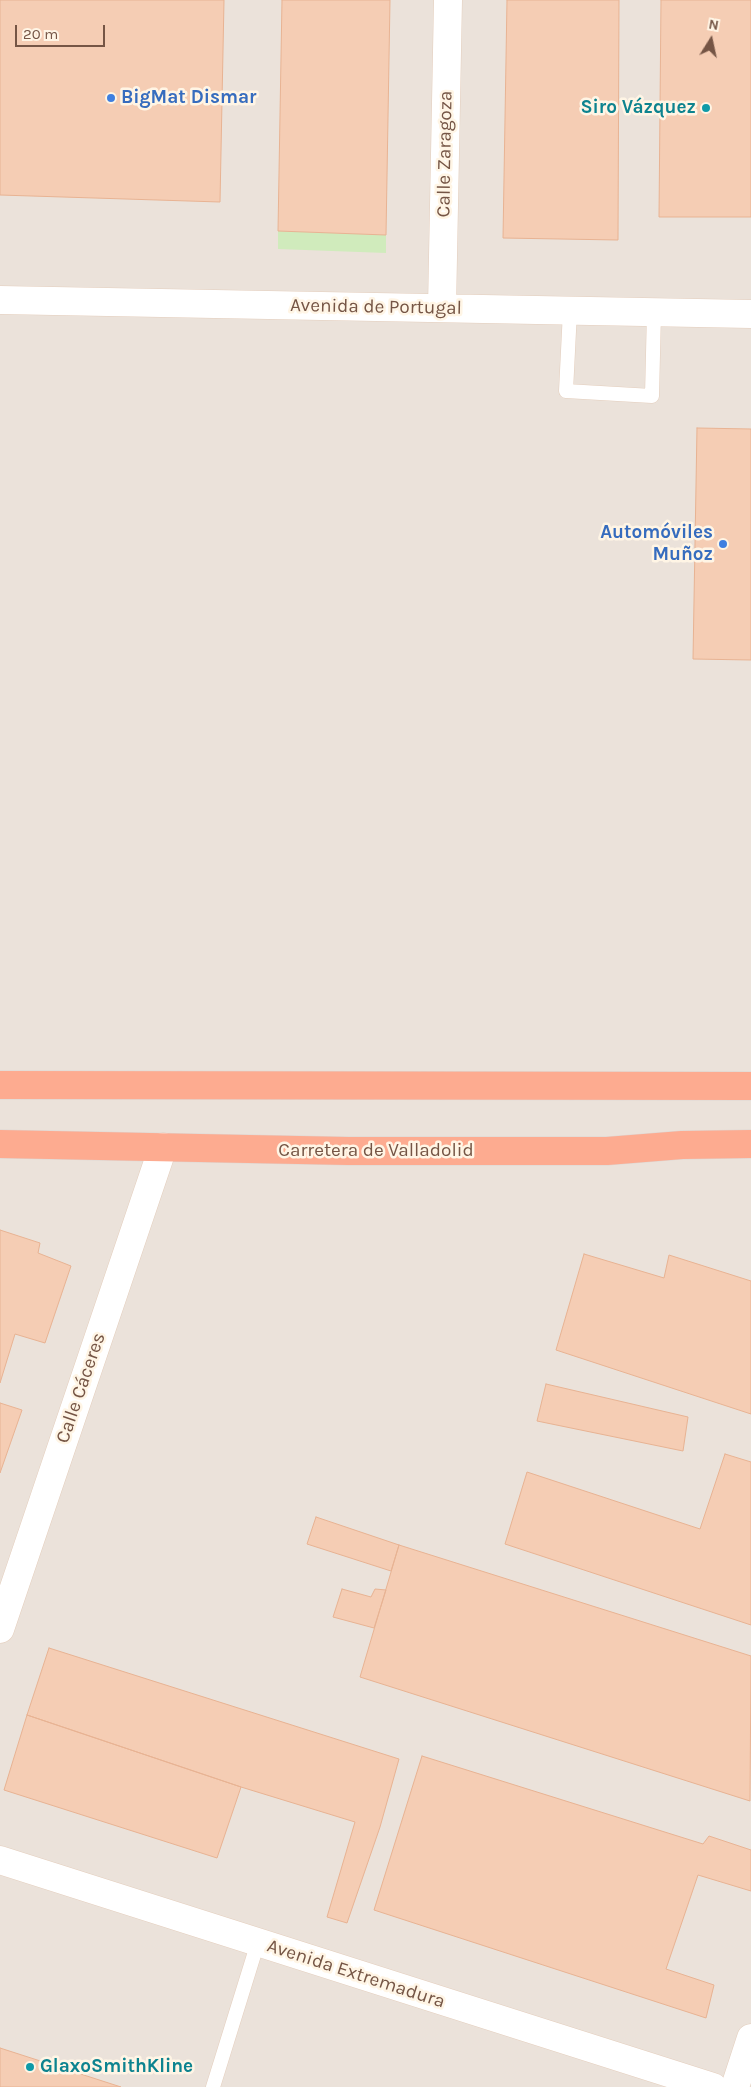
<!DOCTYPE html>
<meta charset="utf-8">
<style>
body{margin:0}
#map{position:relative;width:751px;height:2087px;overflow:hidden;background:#fef1de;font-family:Karla,sans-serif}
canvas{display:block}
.north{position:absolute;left:686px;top:15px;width:50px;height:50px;-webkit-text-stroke:4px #fff5e5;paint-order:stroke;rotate:10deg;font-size:14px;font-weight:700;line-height:20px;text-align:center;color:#755545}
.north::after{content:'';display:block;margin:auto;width:18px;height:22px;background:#755545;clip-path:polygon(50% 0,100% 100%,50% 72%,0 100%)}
.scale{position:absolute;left:15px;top:25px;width:90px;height:22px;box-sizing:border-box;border:2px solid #755545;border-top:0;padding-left:6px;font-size:15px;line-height:18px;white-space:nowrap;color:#755545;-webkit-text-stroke:4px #fff5e5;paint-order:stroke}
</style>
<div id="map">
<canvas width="751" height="2087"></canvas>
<div class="north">N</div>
<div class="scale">20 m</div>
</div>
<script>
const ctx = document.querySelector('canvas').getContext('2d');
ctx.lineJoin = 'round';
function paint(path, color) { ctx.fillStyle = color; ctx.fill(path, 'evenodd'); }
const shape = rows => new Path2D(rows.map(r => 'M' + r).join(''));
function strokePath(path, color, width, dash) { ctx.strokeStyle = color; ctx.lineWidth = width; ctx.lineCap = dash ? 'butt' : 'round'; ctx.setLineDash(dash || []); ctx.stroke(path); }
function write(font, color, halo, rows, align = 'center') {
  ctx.font = font + ' Karla,sans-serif'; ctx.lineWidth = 5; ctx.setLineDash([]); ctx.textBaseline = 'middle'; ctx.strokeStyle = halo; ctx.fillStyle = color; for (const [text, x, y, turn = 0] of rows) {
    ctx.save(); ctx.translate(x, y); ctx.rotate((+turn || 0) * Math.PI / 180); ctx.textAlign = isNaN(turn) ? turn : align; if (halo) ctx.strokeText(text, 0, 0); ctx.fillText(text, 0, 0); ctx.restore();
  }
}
paint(shape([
 [0,0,751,0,751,2087,0,2087]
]), '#ebe2da');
paint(shape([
 [278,231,386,235,386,253,278,249]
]), '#d0ebbc');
const building = shape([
 [0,0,224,0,220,202,0,195,0,0],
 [282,0,390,0,386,235,278,231,282,0],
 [507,0,619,0,618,240,503,238,507,0],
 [661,0,751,0,751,217,659,217,661,0],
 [697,428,751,429,751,660,693,659,697,428],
 [0,1230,40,1243,38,1253,71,1266,45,1343,15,1334,0,1383,0,1230],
 [584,1254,664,1278,669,1255,751,1281,751,1414,556,1350,584,1254],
 [546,1384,688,1417,683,1451,537,1421,546,1384],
 [0,1403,22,1410,0,1473,0,1403],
 [725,1454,751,1462,751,1625,505,1544,527,1472,700,1529,725,1454],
 [316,1517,399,1545,391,1571,307,1544,316,1517],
 [399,1545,751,1656,750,1801,360,1677,399,1545],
 [342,1589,371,1597,375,1589,386,1590,374,1628,333,1617,342,1589],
 [49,1648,399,1759,380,1827,347,1923,327,1917,355,1822,241,1787,27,1715,49,1648],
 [27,1715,241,1787,217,1858,4,1790,27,1715],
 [422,1756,703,1844,709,1836,751,1850,751,1891,698,1875,666,1969,714,1985,706,2018,374,1910,422,1756],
 [0,2048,121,2087,0,2087,0,2048]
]);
paint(building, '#f5cdb4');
strokePath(building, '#e8b393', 1);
const lane = shape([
 [570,311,566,391,652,396,654,312],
 [213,2087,258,1942]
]);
const street = shape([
 [0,300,751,314],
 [442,308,448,0],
 [0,1629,163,1147],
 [0,1860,713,2087],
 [735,2087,751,2038]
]);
const highway = shape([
 [0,1085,751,1086],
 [0,1144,348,1151,607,1151,682,1145,751,1144]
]);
strokePath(lane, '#e4cebd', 15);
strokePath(street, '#e4cebd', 29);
strokePath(highway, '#ded6d2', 29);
strokePath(lane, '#fff', 14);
strokePath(street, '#fff', 28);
strokePath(highway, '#fdab90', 28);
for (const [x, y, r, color] of [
 [111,98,5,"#3f7fe0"],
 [706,108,5,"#0f9aa8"],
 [723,544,5,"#3f7fe0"],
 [30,2067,5,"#0f9aa8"]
]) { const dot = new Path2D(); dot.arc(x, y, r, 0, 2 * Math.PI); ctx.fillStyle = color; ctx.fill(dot); strokePath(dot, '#fff5e5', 2); }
write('bold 19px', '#366cbe', '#fff5e5', [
 ["BigMat Dismar",121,98],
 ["Automóviles",713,533,"right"],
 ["Muñoz",713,555,"right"]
], 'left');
write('bold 19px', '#0d838f', '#fff5e5', [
 ["Siro Vázquez",696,108],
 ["GlaxoSmithKline",40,2067,"left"]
], 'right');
write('19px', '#755545', '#fff5e5', [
 ["Calle Zaragoza",445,154,-89],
 ["Avenida de Portugal",376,307,1],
 ["Carretera de Valladolid",376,1151],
 ["Calle Cáceres",81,1388,-71],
 ["Avenida Extremadura",356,1974,18]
]);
</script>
